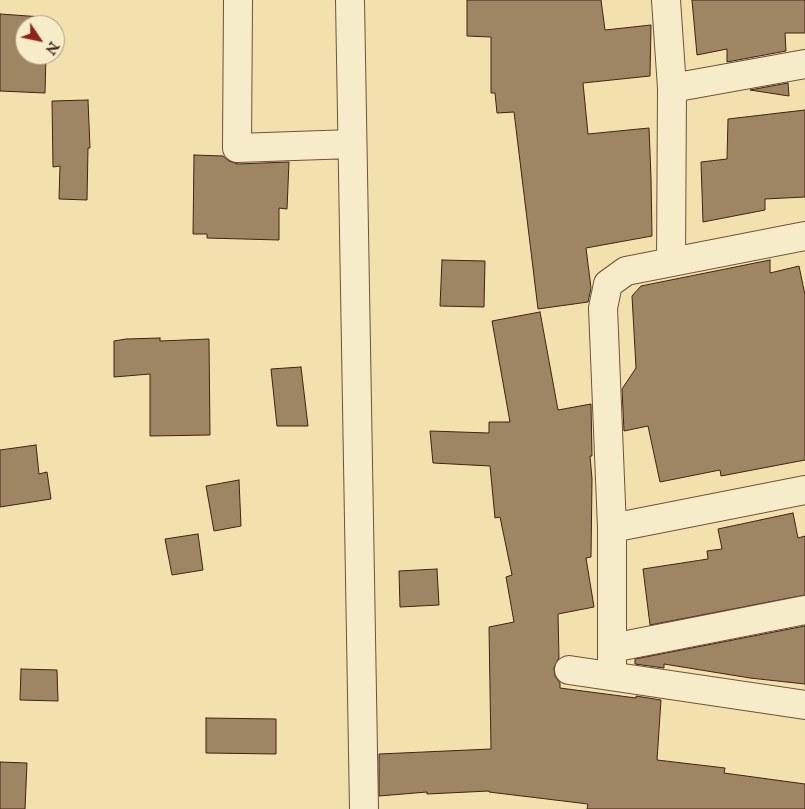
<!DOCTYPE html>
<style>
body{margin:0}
#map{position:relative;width:805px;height:809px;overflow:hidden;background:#f3e1ad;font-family:"IM FELL English",serif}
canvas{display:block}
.north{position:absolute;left:15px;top:15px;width:50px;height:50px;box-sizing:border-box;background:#f7ecca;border:1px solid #af9b82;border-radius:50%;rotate:124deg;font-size:14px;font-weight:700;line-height:20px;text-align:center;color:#422215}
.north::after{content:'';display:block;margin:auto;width:18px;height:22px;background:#8f2418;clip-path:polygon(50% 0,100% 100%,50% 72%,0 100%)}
</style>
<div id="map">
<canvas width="805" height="809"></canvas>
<div class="north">N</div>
</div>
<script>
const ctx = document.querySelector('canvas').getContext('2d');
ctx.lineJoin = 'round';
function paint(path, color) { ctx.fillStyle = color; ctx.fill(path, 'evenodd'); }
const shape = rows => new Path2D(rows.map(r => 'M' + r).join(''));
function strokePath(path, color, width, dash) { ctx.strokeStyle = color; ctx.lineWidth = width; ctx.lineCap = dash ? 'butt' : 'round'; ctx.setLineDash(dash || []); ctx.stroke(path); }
const building = shape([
 [467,0,601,0,605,30,651,25,650,76,583,83,588,134,649,128,651,178,652,236,586,248,591,288,588,302,538,309,514,112,497,113,495,93,491,93,491,37,467,36,467,0],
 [692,0,805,0,805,33,785,33,786,51,727,62,727,49,697,55,692,0],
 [0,14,42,17,42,25,25,25,25,55,46,55,45,93,0,91,0,14],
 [788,83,789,96,750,90,788,83],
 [88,100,90,148,88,148,87,200,59,199,60,166,53,167,52,101,88,100],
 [805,110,805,197,765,199,765,210,703,222,701,162,727,159,728,119,805,110],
 [194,155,223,156,229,161,238,164,289,162,287,209,279,208,279,240,207,238,207,234,193,234,194,155],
 [442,260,485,261,484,307,440,306,442,260],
 [770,260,770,273,799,266,805,295,805,460,721,476,720,470,660,482,648,426,624,431,622,389,636,368,632,296,641,286,770,260],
 [540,312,558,410,591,404,592,456,590,456,592,479,591,557,586,558,594,607,558,614,559,658,554,668,555,676,560,683,560,688,636,698,636,696,661,700,657,760,725,768,724,773,805,784,805,809,587,809,588,804,489,792,489,791,427,794,427,792,379,796,379,754,491,749,489,627,514,622,506,577,512,575,500,517,495,518,490,466,433,463,430,431,489,433,489,422,510,422,492,321,540,312],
 [160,338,160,341,209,339,210,435,150,436,150,374,114,377,114,341,126,339,160,338],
 [301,367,308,426,277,426,271,369,301,367],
 [36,445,39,474,47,472,51,499,0,507,0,450,36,445],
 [239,480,241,526,214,531,206,486,239,480],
 [793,513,798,538,805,536,805,595,650,625,643,569,708,559,707,551,722,549,718,529,793,513],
 [198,534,203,570,172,575,165,539,198,534],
 [437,569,439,605,400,607,399,571,437,569],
 [805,626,805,684,750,678,664,664,664,668,635,664,635,659,805,626],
 [21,669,57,670,58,701,20,700,21,669],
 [206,718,276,719,276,754,206,753,206,718],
 [0,762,27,763,25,809,0,809,0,762]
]);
paint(building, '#9e8564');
strokePath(building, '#422215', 1);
const minor = shape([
 [238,0,237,148,352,144],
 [350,0,364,809],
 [666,0,672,88,671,262],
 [672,88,805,64],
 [612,528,805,490],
 [612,648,805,610],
 [569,670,805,705],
 [612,676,612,528,603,308,608,284,626,271,805,236]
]);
strokePath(minor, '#6e523b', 30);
strokePath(minor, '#f7ecca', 28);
</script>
